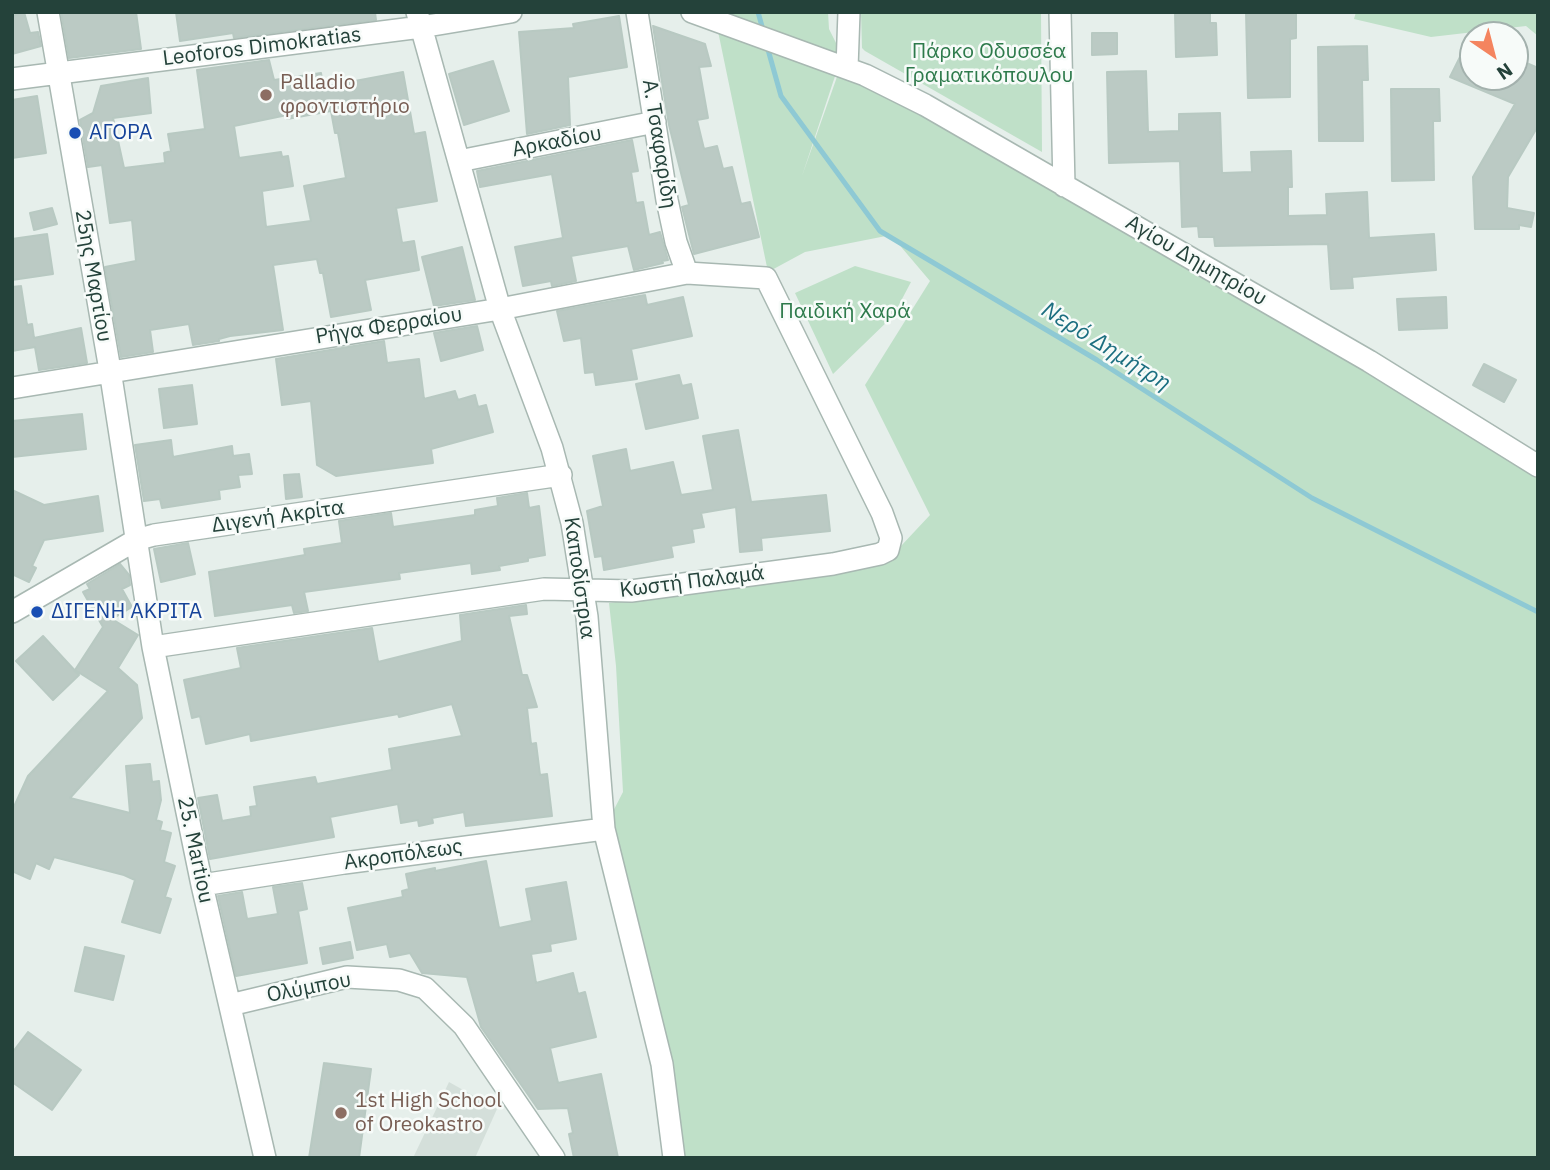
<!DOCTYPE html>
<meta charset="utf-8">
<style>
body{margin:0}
#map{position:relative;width:1550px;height:1170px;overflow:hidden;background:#e6efeb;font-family:"IBM Plex Sans",sans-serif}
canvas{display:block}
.frame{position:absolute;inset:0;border:14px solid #24423a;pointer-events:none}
.north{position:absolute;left:1459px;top:21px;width:70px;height:70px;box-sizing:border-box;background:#f7fbf9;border:2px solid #a3b1ad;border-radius:50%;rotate:145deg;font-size:19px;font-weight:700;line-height:28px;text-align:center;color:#24423a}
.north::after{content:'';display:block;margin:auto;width:24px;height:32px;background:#f4845f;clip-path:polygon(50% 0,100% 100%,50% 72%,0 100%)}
</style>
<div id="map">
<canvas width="1550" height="1170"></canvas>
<div class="frame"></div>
<div class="north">N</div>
</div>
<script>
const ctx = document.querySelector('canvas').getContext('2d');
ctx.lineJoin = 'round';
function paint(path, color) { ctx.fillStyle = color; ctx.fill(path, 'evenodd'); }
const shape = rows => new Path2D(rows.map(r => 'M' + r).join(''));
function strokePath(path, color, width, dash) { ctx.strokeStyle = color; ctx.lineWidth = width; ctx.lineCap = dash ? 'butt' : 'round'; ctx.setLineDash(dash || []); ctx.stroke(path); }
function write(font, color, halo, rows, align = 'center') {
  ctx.font = font + ' "IBM Plex Sans",sans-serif'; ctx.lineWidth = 5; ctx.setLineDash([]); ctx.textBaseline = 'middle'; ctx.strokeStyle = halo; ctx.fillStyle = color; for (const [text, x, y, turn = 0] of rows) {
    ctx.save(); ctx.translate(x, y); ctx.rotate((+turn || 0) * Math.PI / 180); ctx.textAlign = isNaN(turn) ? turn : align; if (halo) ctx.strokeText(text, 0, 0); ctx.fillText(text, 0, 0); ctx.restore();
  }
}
paint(shape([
 [449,1082,497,1109,475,1158,413,1158]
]), '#d4dfda');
paint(shape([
 [714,12,828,12,829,29,842,55,802,176,838,74,886,93,1353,364,1538,479,1538,1158,664,1158,652,1065,604,829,623,792,616,666,609,603,886,562,930,515,865,385,930,281,891,235,805,252,768,272],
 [861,12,1041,12,1042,152,865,51,862,48],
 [1356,12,1538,12,1538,36,1526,26,1431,37,1354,19],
 [855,266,911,282,893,316,833,374,795,293]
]), '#bfe0c8');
strokePath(shape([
 [758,12,763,30],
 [767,46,781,96,880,231,1097,360,1312,498,1538,612]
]), '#8ec9d4', 5);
const building = shape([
 [24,12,30,33,38,32,41,46,12,54,12,16,24,12],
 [61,12,136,12,141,49,69,58,61,12],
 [176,12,375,12,376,20,234,38,233,33,180,41,176,12],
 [1175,12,1210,12,1210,23,1216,23,1217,55,1176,57,1175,12],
 [1246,12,1296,12,1296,38,1290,39,1290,97,1248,98,1246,12],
 [619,16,627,67,568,77,570,125,527,134,519,32,574,28,573,24,619,16],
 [653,26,705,44,711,66,699,67,708,118,697,120,704,149,717,146,723,169,732,167,741,204,750,202,759,237,694,254,682,207,689,205,669,125,653,26],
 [1092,33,1117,33,1117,54,1092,55,1092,33],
 [1367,46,1368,80,1362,80,1363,141,1319,141,1318,47,1367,46],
 [1461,55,1473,60,1473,77,1515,77,1515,58,1538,68,1538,126,1508,177,1507,208,1534,213,1531,227,1519,225,1519,229,1475,229,1473,177,1515,104,1450,77,1461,55],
 [269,60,274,80,321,73,323,87,403,72,414,134,425,132,437,201,396,208,402,243,414,241,419,270,365,280,371,310,331,317,323,273,320,273,317,259,273,265,283,330,230,336,219,339,219,341,193,345,189,324,150,330,153,352,121,357,105,267,136,261,132,220,110,223,102,165,88,167,80,120,93,113,101,86,148,78,151,113,113,118,124,168,165,163,164,153,171,151,168,134,205,129,197,70,269,60],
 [331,111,335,133,338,133,346,178,304,186,311,221,266,227,262,191,293,186,288,156,282,157,281,152,239,158,234,126,287,115,287,119,331,111],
 [493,61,509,111,464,125,449,74,493,61],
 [1146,71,1148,132,1179,131,1179,114,1220,113,1222,173,1252,172,1251,152,1291,151,1292,187,1288,187,1288,216,1327,215,1326,194,1367,192,1369,238,1434,234,1436,270,1352,277,1353,288,1331,289,1328,244,1215,246,1214,237,1199,237,1198,226,1182,227,1180,161,1109,163,1107,72,1146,71],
 [1391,89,1439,89,1440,121,1433,121,1434,180,1392,181,1391,89],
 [37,96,46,153,12,158,12,100,37,96],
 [632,140,638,171,631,172,636,203,643,202,649,235,660,232,668,260,662,261,663,263,634,270,628,246,571,256,576,281,552,286,551,281,523,286,515,247,563,238,552,174,480,187,477,171,632,140],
 [52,208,57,224,34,230,30,213,52,208],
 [47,234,53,274,12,280,12,239,47,234],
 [462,247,475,300,434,306,422,257,462,247],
 [21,286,27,325,32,324,34,338,81,328,87,363,39,370,35,347,12,351,12,287,21,286],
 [645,295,647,305,683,297,692,336,631,349,637,379,596,385,594,372,585,373,581,338,564,341,557,311,645,295],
 [1446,297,1447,328,1399,330,1397,299,1446,297],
 [477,326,483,350,441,361,434,333,477,326],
 [384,341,387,363,419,359,424,399,455,391,458,400,475,395,478,407,486,405,493,432,431,449,433,463,336,476,317,465,311,401,282,405,276,359,384,341],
 [1484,364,1516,380,1504,402,1473,385,1484,364],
 [679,375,682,386,691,384,698,418,646,429,636,384,679,375],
 [192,385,197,424,164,428,159,389,192,385],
 [82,414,86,449,12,457,12,421,82,414],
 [738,430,751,502,826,495,830,531,761,538,762,550,740,552,736,507,701,513,704,527,692,529,694,542,671,546,673,557,604,570,602,556,595,557,587,511,603,506,593,456,626,449,630,471,673,462,681,495,713,490,703,436,738,430],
 [171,440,173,457,232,446,233,456,249,454,252,474,238,475,240,487,219,490,220,499,162,508,160,499,144,501,135,445,171,440],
 [299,474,302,497,286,499,284,475,299,474],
 [12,490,44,505,98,496,103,531,44,540,32,566,36,568,29,582,12,574,12,490],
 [527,493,529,508,539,506,545,555,528,558,528,561,499,566,500,570,472,574,471,563,399,573,400,579,304,592,308,611,294,613,292,605,215,616,209,572,305,555,304,549,342,543,339,521,391,513,393,527,475,515,475,510,498,506,497,498,527,493],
 [188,543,195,574,161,582,154,549,188,543],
 [120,564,129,575,130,585,122,589,132,607,112,619,138,635,118,668,137,685,142,718,70,798,130,813,126,766,150,764,152,782,159,781,161,800,156,820,162,822,160,830,171,833,164,862,175,866,165,897,171,899,160,933,122,922,135,880,124,875,54,857,49,869,36,863,30,879,12,871,12,811,28,776,108,691,75,670,103,627,83,592,90,589,87,584,120,564],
 [526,605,527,614,509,616,522,675,527,675,537,707,527,708,531,744,536,743,540,775,547,774,552,816,466,826,464,812,432,818,433,823,419,826,418,820,401,823,398,804,330,817,334,837,210,859,198,798,217,795,222,821,251,816,250,807,257,806,254,787,315,777,317,784,392,770,389,749,462,736,452,704,399,717,398,714,251,741,250,734,206,744,200,716,192,718,184,680,241,668,237,648,372,628,378,662,462,641,460,615,526,605],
 [43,636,79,675,53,700,16,661,43,636],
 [486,861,499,928,532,921,526,889,566,882,576,939,550,944,551,951,531,954,536,983,573,973,578,994,585,992,596,1037,550,1048,558,1083,601,1074,618,1158,574,1158,569,1134,573,1133,568,1108,538,1109,481,1027,467,977,422,973,410,953,390,957,387,944,357,950,348,908,403,897,402,891,409,889,406,874,435,868,435,871,486,861],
 [302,883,307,909,298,911,307,963,236,976,218,896,242,892,247,919,278,914,273,887,302,883],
 [350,942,353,958,323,964,320,948,350,942],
 [85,947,124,956,113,1000,75,991,85,947],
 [28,1032,81,1070,52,1110,12,1082,12,1053,28,1032],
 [324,1063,371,1069,359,1158,309,1158,324,1063]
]);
paint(building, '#bbcac4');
strokePath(building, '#b8c9c2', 2);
const minor = shape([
 [48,12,110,370,153,647,202,885,265,1158],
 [417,12,500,309,552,448,572,523,587,617,604,829,662,1064,674,1158],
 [637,12,667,200,676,242,687,273],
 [692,12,865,75,925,105,1369,361,1538,466],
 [1060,12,1064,186],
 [847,68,849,12],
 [12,79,421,27,511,12],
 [459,161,655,122],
 [12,388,500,309,687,273,766,278,882,513,891,538,888,550,880,554,833,564,631,591,544,589,153,647],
 [12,612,136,540,154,535,561,475],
 [202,885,344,863,604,829],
 [230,1005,347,977,399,980,425,988,464,1026,554,1158]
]);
strokePath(minor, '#a8b8b2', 24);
strokePath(minor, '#fff', 21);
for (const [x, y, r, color] of [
 [266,95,7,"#8d6e63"],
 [75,133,7,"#1a4fb4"],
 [37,612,7,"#1a4fb4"],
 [341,1113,7,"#8d6e63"]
]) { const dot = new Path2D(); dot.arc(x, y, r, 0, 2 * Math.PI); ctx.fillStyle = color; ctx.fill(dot); strokePath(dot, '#f7fbf9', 2.5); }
write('21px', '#24423a', '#f7fbf9', [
 ["Leoforos Dimokratias",262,47,-7],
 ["Αρκαδίου",557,142,-11],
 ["Α. Τσαφαρίδη",659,144,81],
 ["Αγίου Δημητρίου",1196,261,30],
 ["25ης Μαρτίου",93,276,80],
 ["Ρήγα Φερραίου",389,326,-9],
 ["Διγενή Ακρίτα",278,517,-8],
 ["Καποδίστρια",579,578,82],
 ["Κωστή Παλαμά",692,582,-7],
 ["25. Martiou",195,850,78],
 ["Ακροπόλεως",403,855,-8],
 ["Ολύμπου",309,988,-11]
]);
write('21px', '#2d7a4b', '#f7fbf9', [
 ["Πάρκο Οδυσσέα",989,52],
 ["Γραματικόπουλου",989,76],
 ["Παιδική Χαρά",845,312]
]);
write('21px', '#785e54', '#f7fbf9', [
 ["Palladio",280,83],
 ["φροντιστήριο",280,107],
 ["1st High School",355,1101],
 ["of Oreokastro",355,1125]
], 'left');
write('21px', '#164399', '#f7fbf9', [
 ["ΑΓΟΡΑ",89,133],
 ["ΔΙΓΕΝΗ ΑΚΡΙΤΑ",51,612]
], 'left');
write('italic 23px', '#1c6f80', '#f7fbf9', [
 ["Νερό Δημήτρη",1106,347,32]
]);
</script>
